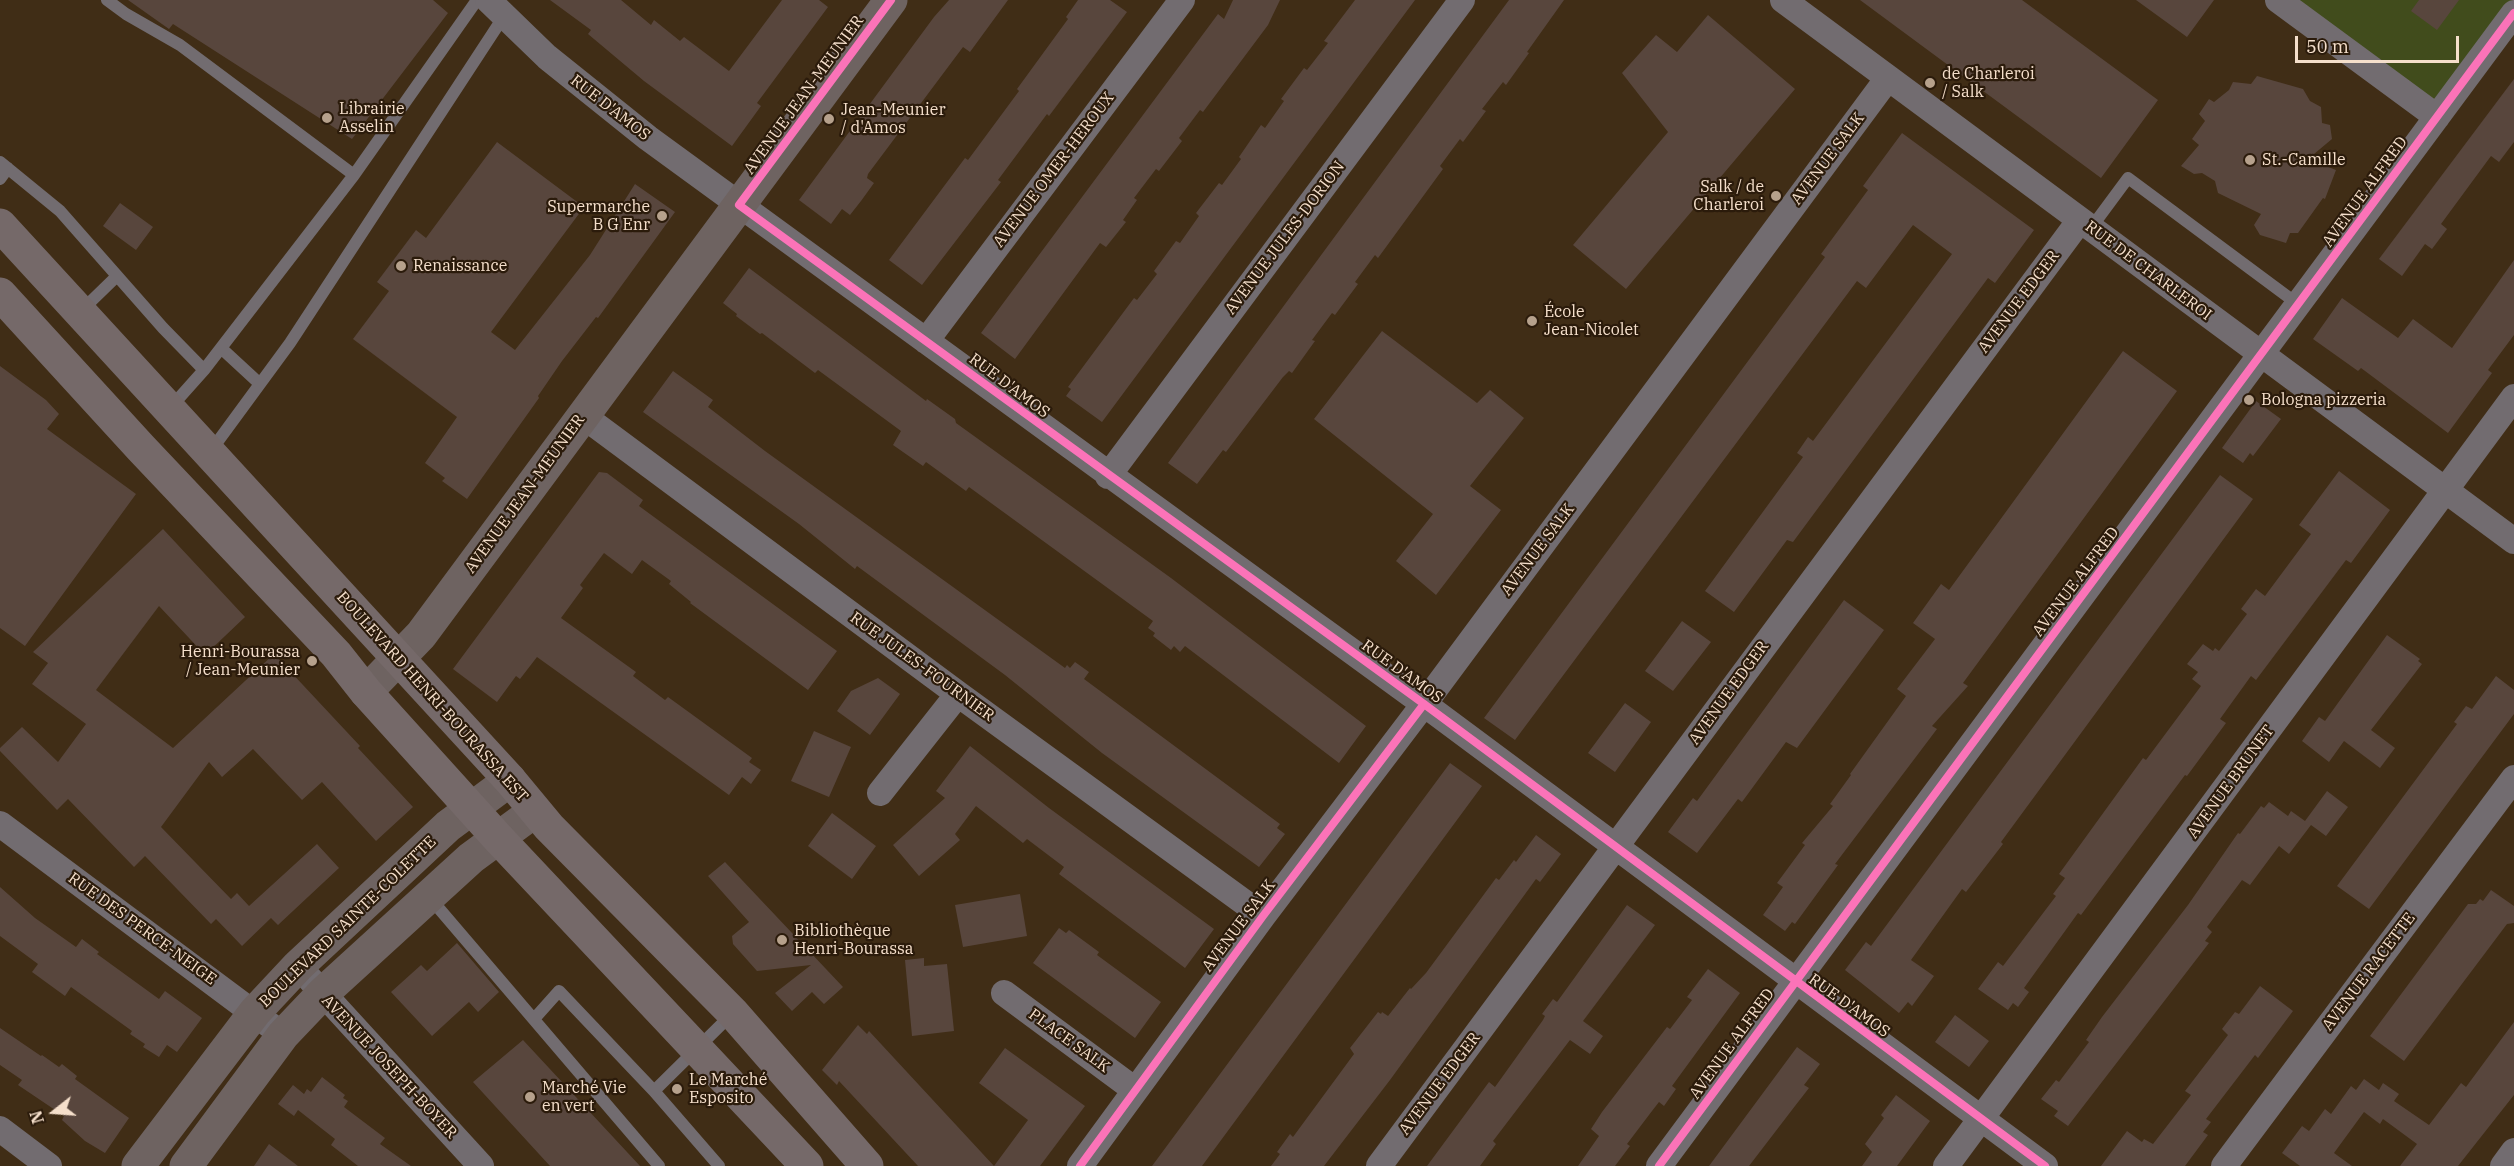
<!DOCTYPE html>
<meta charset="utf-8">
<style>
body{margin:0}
#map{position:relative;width:2514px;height:1166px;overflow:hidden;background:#402d16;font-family:"IBM Plex Serif",serif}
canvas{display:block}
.north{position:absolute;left:24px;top:1082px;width:60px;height:60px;-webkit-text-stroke:4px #2b1b0b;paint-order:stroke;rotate:253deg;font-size:16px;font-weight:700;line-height:24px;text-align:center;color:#f5dfcb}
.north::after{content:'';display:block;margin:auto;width:21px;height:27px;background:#f5dfcb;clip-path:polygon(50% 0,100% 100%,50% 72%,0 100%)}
.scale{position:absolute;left:2295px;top:36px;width:164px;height:27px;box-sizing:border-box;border:3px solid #f5dfcb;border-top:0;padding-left:8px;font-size:18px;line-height:21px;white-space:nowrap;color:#f5dfcb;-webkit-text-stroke:4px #2b1b0b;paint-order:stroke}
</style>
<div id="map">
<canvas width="2514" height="1166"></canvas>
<div class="north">N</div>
<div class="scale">50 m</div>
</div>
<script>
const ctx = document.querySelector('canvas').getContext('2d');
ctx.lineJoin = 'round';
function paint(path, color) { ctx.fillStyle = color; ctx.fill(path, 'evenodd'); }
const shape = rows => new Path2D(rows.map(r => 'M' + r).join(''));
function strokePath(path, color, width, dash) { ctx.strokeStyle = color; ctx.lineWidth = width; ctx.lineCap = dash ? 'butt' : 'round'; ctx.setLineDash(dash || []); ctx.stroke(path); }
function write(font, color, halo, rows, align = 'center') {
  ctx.font = font + ' "IBM Plex Serif",serif'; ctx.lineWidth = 4.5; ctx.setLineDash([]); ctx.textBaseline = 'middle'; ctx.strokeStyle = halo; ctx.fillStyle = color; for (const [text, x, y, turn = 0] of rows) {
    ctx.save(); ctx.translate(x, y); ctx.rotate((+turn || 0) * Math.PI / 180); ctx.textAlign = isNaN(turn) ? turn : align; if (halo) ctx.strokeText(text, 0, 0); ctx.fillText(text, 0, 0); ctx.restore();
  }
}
paint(shape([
 [2278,0,2514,0,2514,13,2437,117]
]), '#414c1c');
paint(shape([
 [128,0,433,0,448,13,352,139,173,24,169,29],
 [550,0,621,0,651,25,654,20,680,41,684,37,729,71,782,0,819,0,828,7,757,103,761,106,732,146,644,81,588,34,591,30],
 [949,0,1008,0,970,52,963,47,868,174,867,178,874,183,861,201,850,215,842,209,831,224,799,200,934,17],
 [1078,0,1110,0,1127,12,1049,116,1047,114,998,180,1001,182,922,285,889,260,965,158,968,160,1019,91,1017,89,1068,19,1066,17],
 [1233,0,1280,0,1268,25,1203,112,1200,110,1179,138,1182,141,1159,171,1156,169,1134,198,1137,200,1123,220,1126,222,1106,247,1100,243,1015,359,981,333,1218,14,1224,19],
 [1355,0,1415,0,1102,422,1066,396,1071,389,1068,387,1134,298,1137,300,1157,274,1154,271,1176,241,1180,243,1199,216,1196,213,1219,183,1222,185,1241,159,1239,157,1261,125,1265,128,1284,101,1281,99,1304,68,1307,70,1328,43,1324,41],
 [1509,0,1564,0,1527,52,1529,53,1506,85,1503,82,1482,109,1486,111,1463,142,1460,139,1440,166,1443,169,1378,258,1375,255,1355,282,1358,284,1335,315,1332,313,1312,340,1315,341,1292,373,1289,371,1283,377,1226,452,1223,450,1197,484,1168,463],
 [1860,0,2022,0,2158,100,2101,178],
 [2136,0,2214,0,2187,37],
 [2419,0,2459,0,2437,30,2411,11],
 [1708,15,1795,89,1626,289,1573,245,1668,132,1622,73,1656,35,1677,52],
 [2257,76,2303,89,2310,101,2321,107,2322,123,2330,125,2332,139,2308,159,2336,170,2325,199,2323,198,2298,233,2290,233,2286,243,2260,235,2254,225,2261,214,2218,193,2215,181,2202,173,2194,174,2181,166,2199,145,2192,139,2205,121,2199,114,2209,99,2214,102,2229,90,2233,82,2251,84],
 [2514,79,2514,142,2499,162,2491,156,2441,224,2447,229,2432,249,2425,244,2402,276,2379,259],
 [1902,133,2034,230,1995,283,1988,278,1793,542,1787,540,1734,612,1705,591,1803,457,1797,453,1808,437,1813,441,1952,254,1913,225,1866,288,1857,281,1515,740,1484,718,1825,257,1821,254,1868,190,1863,186],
 [497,142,584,207,491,332,515,350,590,255,635,184,675,212,598,318,596,317,562,361,538,396,539,398,467,499,442,481,445,478,425,463,457,417,353,339,389,291,377,282,416,230,426,238],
 [120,203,153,227,136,250,103,226],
 [2514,260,2514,335,2488,370,2492,373,2448,433,2361,368,2358,371,2313,339,2342,298,2398,338,2413,319,2452,348],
 [749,268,926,401,927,399,955,419,956,423,1171,578,1366,726,1339,763,1185,646,1180,652,1174,646,1171,650,1153,636,1155,633,1148,628,1153,621,969,487,966,491,926,462,923,466,893,445,901,431,818,370,815,373,762,333,760,334,736,316,737,314,723,303],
 [1382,331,1477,403,1490,390,1524,418,1470,486,1501,510,1436,595,1396,561,1433,514,1314,419],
 [2123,351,2177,391,1963,683,1968,686,1932,726,1937,729,1835,864,1838,865,1795,924,1792,922,1785,931,1763,915,1783,887,1777,883,1805,845,1802,843,1833,806,1830,804,1851,775,1850,774,1906,696,1897,689,1935,639,1913,623,1941,584,1949,590],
 [0,366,46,400,59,414,47,429,136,494,25,646,0,628],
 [673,371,713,400,708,407,765,451,1065,668,1067,665,1070,668,1075,662,1089,672,1084,679,1280,824,1277,828,1285,834,1259,867,1102,753,1005,675,857,566,855,569,799,524,643,412],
 [2256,401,2281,419,2253,456,2250,453,2243,463,2222,448],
 [2339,471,2390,510,2351,563,2346,560,2256,680,2251,676,2220,719,2226,723,2187,776,2185,775,2081,915,2078,913,2024,988,2029,992,2018,1007,2013,1003,2008,1010,1978,989,1998,962,2003,966,2056,896,2053,894,2065,878,2059,874,2143,758,2146,760,2201,686,2192,679,2198,672,2187,664,2203,644,2213,651,2215,648,2219,651,2247,614,2241,609,2256,589,2265,596,2311,534,2299,525],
 [599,472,607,473,643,500,639,506,837,651,808,690,690,603,691,602,669,584,671,581,642,560,632,574,604,553,580,585,583,588,561,618,636,672,633,676,665,700,668,697,752,758,749,762,761,770,751,784,742,777,729,795,537,657,520,679,516,676,497,702,453,669],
 [2220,475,2253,499,2001,842,2003,844,1966,892,1962,889,1911,960,1934,976,1912,1006,1908,1002,1899,1013,1845,970,1866,942,1871,946],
 [163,529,245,617,205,655,159,606,96,690,173,748,274,654,360,746,358,748,413,807,376,841,322,782,302,800,253,749,222,777,209,762,161,827,231,899,237,893,249,906,317,844,339,868,278,925,271,918,242,946,216,919,211,924,145,856,134,867,68,799,57,810,0,751,0,748,22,727,58,762,86,724,32,684,48,663,33,652],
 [1844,600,1884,630,1797,748,1786,742,1742,802,1738,799,1697,853,1668,832,1693,798,1697,801],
 [1682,621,1711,642,1673,691,1645,671],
 [2387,635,2420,659,2418,661,2422,664,2371,730,2395,748,2380,768,2344,741,2329,762,2302,741,2319,717,2325,721],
 [2496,676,2514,690,2514,714,2369,909,2337,886,2457,724,2454,722,2466,706,2472,709],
 [878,678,900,694,870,735,837,711,851,691],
 [1625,703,1651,722,1615,772,1588,753],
 [814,731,851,747,829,797,791,781],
 [970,746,1049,808,1214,929,1185,968,1059,874,1064,867,1027,839,1023,843,976,806,955,834,960,840,919,876,893,845,945,798,936,791],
 [1450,763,1482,786,1202,1166,1152,1166],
 [2327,791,2348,807,2326,836,2311,825,2289,854,2279,846,2250,885,2242,880,2207,927,2212,932,2205,941,2209,943,2068,1126,2054,1116,2058,1111,2041,1099,2056,1080,2059,1082,2089,1042,2086,1040,2102,1017,2188,905,2238,833,2240,834,2261,806,2264,808,2269,802,2288,816,2291,811,2305,821],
 [832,813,876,846,852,879,808,846],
 [1536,835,1561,854,1540,882,1536,879,1390,1080,1324,1166,1271,1166,1280,1154,1277,1152,1290,1134,1293,1137,1354,1054,1350,1048,1378,1012,1381,1014,1382,1012,1388,1016,1410,988,1411,989,1426,973,1496,878,1499,880,1514,860,1516,862],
 [725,862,843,987,824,1004,812,992,792,1011,775,993,811,965,757,971,733,944,732,936,749,922,708,876],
 [0,887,35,918,76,947,82,939,99,952,97,954,159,999,165,991,202,1018,177,1052,167,1045,159,1057,143,1047,145,1044,130,1034,132,1031,71,987,65,996,32,972,38,964,0,936],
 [2491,890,2514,906,2514,923,2507,924,2404,1061,2370,1036,2468,904,2476,904,2480,899,2483,901],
 [1020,894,1027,936,963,947,955,905],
 [1627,905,1655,925,1583,1021,1603,1036,1590,1054,1570,1040,1493,1141,1496,1144,1480,1166,1427,1166,1489,1082,1495,1087,1543,1020,1545,1016,1542,1014,1553,999,1557,1002],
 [1059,928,1066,933,1069,930,1099,952,1097,955,1161,1002,1135,1038,1033,963],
 [457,943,499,992,478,1012,469,1002,432,1036,391,992,421,965,427,971],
 [924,958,924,966,947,964,954,1031,912,1036,905,960],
 [1708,969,1740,993,1672,1086,1676,1089,1664,1106,1659,1102,1652,1111,1627,1144,1630,1146,1615,1166,1578,1166,1599,1136,1591,1129,1602,1112,1667,1027,1670,1029,1692,1000,1687,997],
 [2260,986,2293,1011,2258,1058,2255,1055,2206,1119,2211,1122,2203,1132,2208,1135,2185,1166,2101,1166,2127,1131,2142,1142,2144,1139,2153,1144,2191,1095,2185,1091,2228,1035,2222,1029,2235,1012,2239,1014],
 [1955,1015,1989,1041,1969,1067,1935,1042],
 [2514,1022,2514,1095,2458,1166,2400,1166,2417,1144,2383,1119,2380,1124,2364,1112,2334,1153,2352,1166,2300,1166,2282,1153,2302,1126,2309,1131,2325,1109,2331,1114,2351,1086,2356,1090,2364,1079,2379,1090,2383,1083,2399,1094,2394,1101,2429,1125,2461,1083,2466,1087],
 [858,1025,867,1034,869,1031,994,1166,1028,1120,979,1083,1005,1048,1085,1106,1040,1166,918,1166,839,1081,837,1085,822,1070],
 [0,1028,41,1056,42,1055,59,1067,62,1064,77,1076,75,1079,129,1118,105,1153,85,1141,62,1120,64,1116,18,1085,22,1080,0,1065],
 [523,1040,640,1166,550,1166,473,1082],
 [1797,1047,1820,1064,1804,1085,1809,1088,1795,1106,1749,1166,1709,1166],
 [322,1077,345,1095,343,1098,348,1101,344,1107,385,1138,380,1144,411,1166,358,1166,331,1145,335,1139,298,1110,294,1116,278,1104,293,1085,304,1094,307,1089,311,1092],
 [1896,1095,1930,1121,1897,1166,1862,1166,1872,1152,1865,1144,1884,1118,1881,1115],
 [269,1144,298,1166,254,1166]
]), '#58463d');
strokePath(shape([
 [0,162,60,211,163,328,204,370,354,175,180,45,126,14,107,0],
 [354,175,477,0],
 [0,179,8,168],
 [2091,228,2128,178,2299,305],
 [81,311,117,276],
 [221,348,260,384],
 [171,407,204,370],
 [210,452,290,343,504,16],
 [430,898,659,1166],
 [534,1019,559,991,654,1091,719,1166],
 [654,1091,733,1013]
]), '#726c70', 12);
strokePath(shape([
 [488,0,547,57,648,138,1424,704,2045,1166],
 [1783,0,2514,541],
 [2278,0,2437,117],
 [926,341,1182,0],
 [582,415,958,694,1263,916],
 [1108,476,1462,0],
 [880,793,958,694],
 [0,824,283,1035],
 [298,966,481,1166],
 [1004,993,1135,1090],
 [0,1129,49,1166],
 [1080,1166,1263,916,1424,704,1888,78],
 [1379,1166,2080,220],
 [1659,1166,2514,13],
 [1946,1166,2514,397],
 [2224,1166,2514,778],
 [2503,1166,2514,1151]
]), '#726c70', 26);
strokePath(shape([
 [366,692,421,635,891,0],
 [138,1166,255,1012,298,966,448,826,510,780],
 [186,1166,283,1035,322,994,471,858,535,811]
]), '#6e6361', 33);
strokePath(shape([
 [0,225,510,780,549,827,733,1013,867,1166],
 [0,294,141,448,336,654,366,692,498,838,807,1166]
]), '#756969', 33);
strokePath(shape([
 [891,0,739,205,1424,704,2045,1166],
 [1080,1166,1263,916,1424,704],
 [1659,1166,2514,13]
]), '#fb73b8', 8);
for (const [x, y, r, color] of [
 [1930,83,6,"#b6a18c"],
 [327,118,6,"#b6a18c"],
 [829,119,6,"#b6a18c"],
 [2250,160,6,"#b6a18c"],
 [1776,196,6,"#b6a18c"],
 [662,216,6,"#b6a18c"],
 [401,266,6,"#b6a18c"],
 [1532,321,6,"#b6a18c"],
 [2249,400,6,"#b6a18c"],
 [312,661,6,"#b6a18c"],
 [782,940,6,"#b6a18c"],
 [677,1089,6,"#b6a18c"],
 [530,1097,6,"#b6a18c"]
]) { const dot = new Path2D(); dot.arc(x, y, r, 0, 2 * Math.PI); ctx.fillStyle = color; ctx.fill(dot); strokePath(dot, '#2b1b0b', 2); }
write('16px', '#f5dfcb', '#2b1b0b', [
 ["de Charleroi",1942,74],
 ["/ Salk",1942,92],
 ["Librairie",339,109],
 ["Asselin",339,127],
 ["Jean-Meunier",841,110],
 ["/ d'Amos",841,128],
 ["St.-Camille",2262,160],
 ["Salk / de",1764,187,"right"],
 ["Charleroi",1764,205,"right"],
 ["Supermarche",650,207,"right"],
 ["B G Enr",650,225,"right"],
 ["Renaissance",413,266],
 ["École",1544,312],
 ["Jean-Nicolet",1544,330],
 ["Bologna pizzeria",2261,400],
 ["Henri-Bourassa",300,652,"right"],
 ["/ Jean-Meunier",300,670,"right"],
 ["Bibliothèque",794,931],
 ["Henri-Bourassa",794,949],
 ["Le Marché",689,1080],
 ["Esposito",689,1098],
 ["Marché Vie",542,1088],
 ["en vert",542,1106]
], 'left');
write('16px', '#f5dfcb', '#2b1b0b', [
 ["AVENUE JEAN-MEUNIER",804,95,-54],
 ["RUE D'AMOS",610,108,38],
 ["AVENUE SALK",1828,159,-53],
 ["AVENUE OMER-HEROUX",1054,170,-53],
 ["AVENUE ALFRED",2365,192,-54],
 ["AVENUE JULES-DORION",1285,238,-53],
 ["RUE DE CHARLEROI",2148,271,37],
 ["AVENUE EDGER",2019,302,-53],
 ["RUE D'AMOS",1009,386,37],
 ["AVENUE JEAN-MEUNIER",525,494,-54],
 ["AVENUE SALK",1538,550,-53],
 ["AVENUE ALFRED",2076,582,-53],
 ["RUE JULES-FOURNIER",922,667,36],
 ["RUE D'AMOS",1402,672,36],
 ["AVENUE EDGER",1729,693,-54],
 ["BOULEVARD HENRI-BOURASSA EST",432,697,48],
 ["AVENUE BRUNET",2231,782,-54],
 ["BOULEVARD SAINTE-COLETTE",348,922,-44],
 ["AVENUE SALK",1239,926,-53],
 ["RUE DES PERCE-NEIGE",142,929,36],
 ["AVENUE RACETTE",2369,972,-53],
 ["RUE D'AMOS",1849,1006,36],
 ["PLACE SALK",1069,1041,36],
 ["AVENUE ALFRED",1732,1044,-54],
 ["AVENUE JOSEPH-BOYER",389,1067,47],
 ["AVENUE EDGER",1440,1084,-53]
]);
</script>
